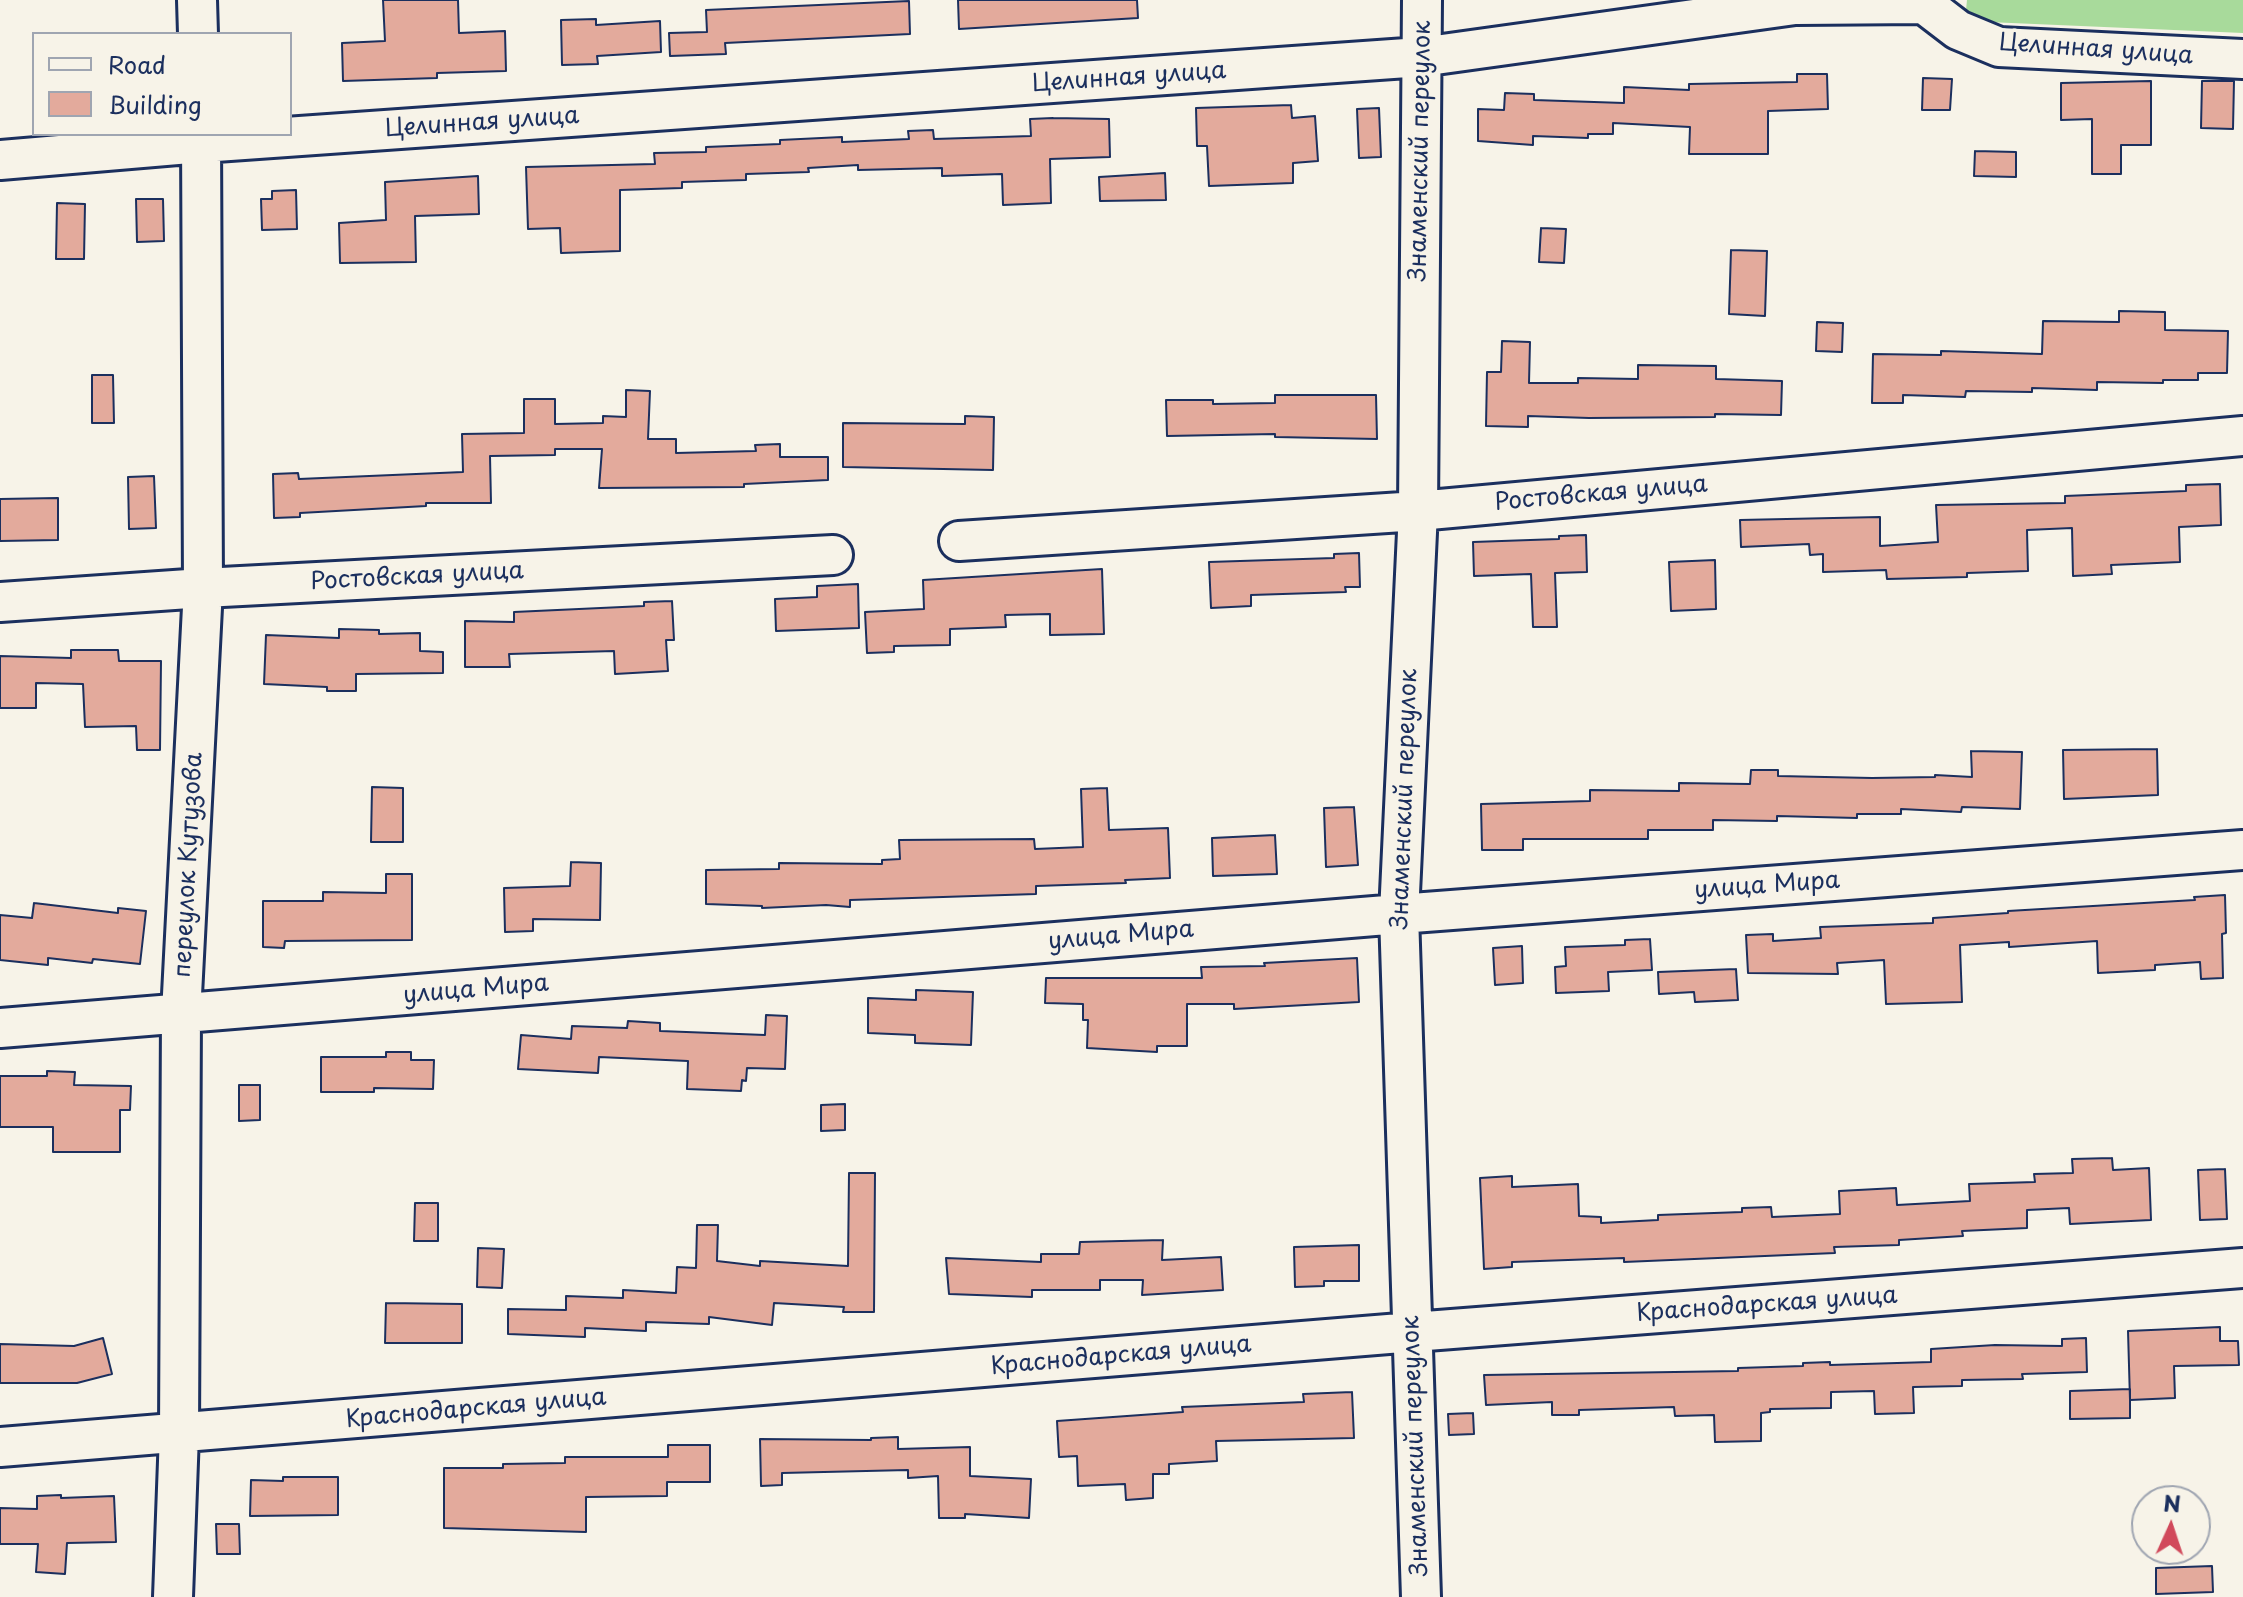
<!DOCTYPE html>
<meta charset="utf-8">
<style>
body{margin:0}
#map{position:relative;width:2243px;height:1597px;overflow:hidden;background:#f7f3e8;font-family:"Playpen Sans",sans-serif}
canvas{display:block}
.legend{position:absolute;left:32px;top:32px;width:260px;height:104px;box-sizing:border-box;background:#f7f3e8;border:2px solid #9fa5b1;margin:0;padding:10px 14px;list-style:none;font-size:24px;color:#1b2f5e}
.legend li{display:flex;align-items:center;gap:16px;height:40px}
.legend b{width:40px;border:2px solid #9fa5b1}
.north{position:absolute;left:2131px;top:1485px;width:80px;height:80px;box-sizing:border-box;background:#f7f3e8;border:2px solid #9fa5b1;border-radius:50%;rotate:3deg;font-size:22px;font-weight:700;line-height:32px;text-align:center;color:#1b2f5e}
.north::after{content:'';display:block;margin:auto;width:28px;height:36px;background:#d1495b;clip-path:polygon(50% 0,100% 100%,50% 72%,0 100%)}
</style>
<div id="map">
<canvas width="2243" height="1597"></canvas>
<ul class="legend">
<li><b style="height:10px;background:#f7f3e8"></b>Road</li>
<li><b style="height:22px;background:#e3aa9c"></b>Building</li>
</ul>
<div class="north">N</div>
</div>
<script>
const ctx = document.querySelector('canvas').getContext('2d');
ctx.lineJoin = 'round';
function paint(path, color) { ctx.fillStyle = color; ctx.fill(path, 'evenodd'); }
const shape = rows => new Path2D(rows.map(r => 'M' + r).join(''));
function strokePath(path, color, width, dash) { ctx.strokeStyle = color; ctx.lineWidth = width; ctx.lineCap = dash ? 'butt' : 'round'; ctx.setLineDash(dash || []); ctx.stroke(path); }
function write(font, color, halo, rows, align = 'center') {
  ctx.font = font + ' "Playpen Sans",sans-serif'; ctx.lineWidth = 7; ctx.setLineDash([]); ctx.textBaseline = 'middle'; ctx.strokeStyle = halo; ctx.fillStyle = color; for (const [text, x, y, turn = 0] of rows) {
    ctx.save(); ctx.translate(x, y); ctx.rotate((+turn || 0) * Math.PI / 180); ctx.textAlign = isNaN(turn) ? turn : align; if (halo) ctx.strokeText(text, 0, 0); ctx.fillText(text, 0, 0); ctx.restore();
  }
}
paint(shape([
 [1967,0,2243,0,2243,33,1965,21]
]), '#a8da9b');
const building = shape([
 [383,0,458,0,459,33,505,31,506,71,437,73,437,78,343,81,342,43,385,41,383,0],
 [958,0,1137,0,1138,18,959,29,958,0],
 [909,1,910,34,725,43,726,54,670,56,669,33,707,32,706,10,909,1],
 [596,19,596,25,660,21,661,52,597,56,598,64,562,65,561,20,596,19],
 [1797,74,1827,74,1828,109,1768,111,1768,154,1689,154,1690,127,1613,123,1613,134,1588,134,1588,138,1533,136,1533,145,1478,141,1478,109,1504,110,1505,93,1534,94,1534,100,1624,103,1624,87,1689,90,1689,84,1797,82,1797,74],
 [1923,78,1952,79,1950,110,1922,110,1923,78],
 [2151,81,2151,145,2121,145,2121,174,2092,174,2092,119,2061,120,2061,83,2151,81],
 [2202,81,2234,81,2233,129,2201,128,2202,81],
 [1291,105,1292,118,1315,116,1318,161,1293,163,1293,183,1209,186,1207,146,1197,146,1196,108,1291,105],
 [1379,108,1381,157,1359,158,1357,109,1379,108],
 [1053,118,1109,119,1110,157,1050,159,1051,203,1003,205,1002,174,942,176,942,168,858,170,858,165,808,168,809,172,746,174,746,180,682,182,682,188,620,190,620,251,561,253,560,228,528,229,526,167,655,164,654,153,706,152,706,147,780,144,780,140,842,137,842,142,909,139,908,131,933,130,934,139,1031,136,1030,119,1053,118],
 [1975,151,2016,152,2016,177,1974,176,1975,151],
 [1165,173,1166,200,1100,201,1099,177,1165,173],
 [478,176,479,214,415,216,416,262,340,263,339,223,386,220,385,182,478,176],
 [296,190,297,229,262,230,261,199,272,199,272,191,296,190],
 [136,199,163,199,164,241,137,242,136,199],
 [57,203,85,204,84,259,56,259,57,203],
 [1541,228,1566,229,1564,263,1539,262,1541,228],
 [1731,250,1767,251,1765,316,1729,314,1731,250],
 [2119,311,2165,312,2165,330,2228,331,2227,373,2198,373,2198,380,2163,380,2163,383,2097,382,2097,390,2032,388,2032,392,1966,391,1965,397,1903,395,1903,403,1872,403,1873,354,1941,355,1941,351,2042,354,2043,321,2119,322,2119,311],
 [1817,322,1843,323,1842,352,1816,351,1817,322],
 [1502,341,1530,342,1529,383,1578,383,1578,378,1638,379,1638,365,1716,366,1716,379,1782,381,1781,415,1715,414,1715,417,1589,418,1528,416,1528,427,1486,426,1487,372,1501,372,1502,341],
 [92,375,113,375,114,423,92,423,92,375],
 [626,390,650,391,648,439,676,439,676,453,756,451,755,445,780,444,780,457,828,457,828,480,744,484,744,487,599,488,602,449,555,449,555,455,490,456,491,503,426,503,426,506,300,513,300,517,274,518,273,474,298,473,299,479,463,472,462,434,524,433,524,399,555,399,555,424,603,423,603,416,626,417,626,390],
 [1275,395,1376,395,1377,439,1275,437,1275,434,1167,436,1166,400,1213,400,1213,404,1275,403,1275,395],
 [965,416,994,417,993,470,843,467,843,423,965,424,965,416],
 [154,476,156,528,129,529,128,477,154,476],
 [2220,484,2221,525,2179,527,2180,562,2111,565,2112,574,2073,576,2072,528,2027,530,2028,571,1967,573,1967,577,1887,579,1886,570,1823,572,1823,554,1810,555,1809,544,1741,547,1740,520,1880,517,1880,546,1938,542,1936,505,2065,503,2065,496,2186,491,2186,485,2220,484],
 [58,498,58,540,0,541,0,499,58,498],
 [1586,535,1587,572,1555,573,1557,627,1533,627,1531,574,1474,576,1473,542,1559,539,1559,536,1586,535],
 [1359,553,1360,587,1345,587,1346,592,1251,595,1251,606,1211,608,1209,562,1334,558,1334,554,1359,553],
 [1715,560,1716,609,1671,611,1669,562,1715,560],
 [1102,569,1104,634,1050,635,1050,614,1005,615,1006,627,950,629,950,645,894,646,894,652,867,653,865,612,924,609,923,580,1102,569],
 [858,584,859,628,776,631,775,599,817,597,817,586,858,584],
 [672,601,674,640,666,640,668,671,615,674,614,651,509,654,510,667,465,667,465,621,514,622,514,612,644,606,644,602,672,601],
 [339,629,379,630,379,634,420,633,420,651,443,652,443,673,356,674,356,691,327,691,327,687,264,684,266,635,339,638,339,629],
 [71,650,118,650,119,661,161,661,160,750,137,750,136,726,85,727,83,684,36,683,36,708,0,708,0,656,71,658,71,650],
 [2157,749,2158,795,2064,799,2063,750,2157,749],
 [1971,751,2022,752,2020,809,1962,807,1961,812,1901,809,1901,814,1857,814,1857,818,1777,816,1777,821,1713,820,1713,830,1648,830,1648,839,1523,839,1523,850,1482,850,1481,804,1590,801,1590,790,1679,791,1679,783,1750,784,1751,770,1778,770,1778,776,1872,778,1935,777,1935,775,1972,777,1971,751],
 [372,787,403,788,403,842,371,842,372,787],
 [1107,788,1109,830,1168,828,1170,878,1125,880,1126,883,1036,886,1036,894,850,900,850,907,826,905,762,908,762,906,706,904,706,870,779,869,779,863,882,864,882,860,900,859,899,840,1034,839,1035,849,1083,847,1081,789,1107,788],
 [1354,807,1358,865,1326,867,1324,808,1354,807],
 [1275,835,1277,874,1213,876,1212,838,1275,835],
 [571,862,601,863,600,920,533,919,533,931,505,932,504,888,570,886,571,862],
 [386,874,412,874,412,940,285,941,284,948,263,947,263,901,323,901,323,892,386,893,386,874],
 [2225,895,2226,933,2222,934,2223,978,2201,979,2200,962,2155,965,2155,970,2098,973,2097,941,2009,947,2009,942,1960,945,1962,1002,1886,1004,1884,960,1837,963,1838,974,1748,973,1746,935,1773,934,1773,941,1821,938,1820,927,1933,923,1933,918,2008,913,2008,911,2195,900,2194,897,2225,895],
 [34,903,118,913,118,908,146,911,140,964,93,959,92,963,48,958,48,965,0,960,0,915,32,918,34,903],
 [1650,939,1652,970,1608,972,1609,991,1556,993,1555,967,1566,966,1565,947,1625,945,1625,940,1650,939],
 [1522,946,1523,983,1495,985,1493,948,1522,946],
 [1357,958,1359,1002,1234,1009,1234,1004,1187,1004,1187,1046,1157,1046,1157,1052,1087,1048,1088,1020,1083,1020,1083,1004,1045,1003,1046,978,1202,978,1201,967,1265,966,1264,963,1357,958],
 [1736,969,1738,1000,1695,1002,1694,992,1659,994,1658,972,1736,969],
 [916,990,973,992,971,1045,915,1043,915,1035,868,1033,868,998,916,1000,916,990],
 [766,1015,787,1016,785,1069,747,1068,746,1081,742,1080,741,1091,687,1089,688,1061,599,1057,598,1073,518,1069,521,1035,571,1039,572,1026,627,1028,628,1021,660,1023,660,1031,765,1035,766,1015],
 [386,1052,411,1052,411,1060,434,1060,433,1089,374,1088,374,1092,321,1092,321,1057,386,1057,386,1052],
 [47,1071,75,1072,74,1085,131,1086,130,1110,120,1110,120,1152,53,1152,53,1127,0,1127,0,1076,47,1076,47,1071],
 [239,1085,260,1085,260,1120,239,1121,239,1085],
 [845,1104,845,1130,821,1131,821,1105,845,1104],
 [2112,1158,2113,1170,2149,1168,2151,1220,2070,1224,2069,1208,2027,1210,2027,1228,1962,1231,1963,1236,1899,1240,1899,1245,1834,1247,1835,1253,1624,1262,1624,1258,1512,1262,1512,1267,1484,1269,1480,1178,1512,1176,1512,1187,1578,1184,1579,1216,1601,1217,1601,1223,1658,1220,1658,1215,1742,1212,1742,1208,1771,1207,1772,1217,1840,1214,1839,1191,1896,1188,1897,1205,1970,1201,1969,1184,2035,1182,2034,1174,2073,1173,2072,1159,2112,1158],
 [2225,1169,2227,1219,2200,1220,2198,1170,2225,1169],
 [849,1173,875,1173,874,1312,843,1312,844,1307,774,1303,772,1325,709,1317,709,1324,646,1322,646,1331,585,1328,585,1337,508,1334,508,1309,566,1310,566,1296,623,1298,623,1290,676,1293,677,1267,696,1268,697,1225,718,1225,717,1261,760,1266,760,1261,848,1266,849,1173],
 [415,1203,438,1203,438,1241,414,1241,415,1203],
 [1163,1240,1162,1260,1221,1257,1223,1290,1142,1295,1143,1280,1100,1280,1100,1290,1032,1290,1032,1297,949,1294,946,1258,1041,1262,1041,1254,1079,1254,1080,1242,1163,1240],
 [1359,1245,1359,1281,1324,1281,1324,1286,1295,1287,1294,1247,1359,1245],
 [478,1248,504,1249,502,1288,477,1287,478,1248],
 [386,1303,462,1304,462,1343,385,1343,386,1303],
 [2220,1327,2220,1341,2238,1341,2239,1365,2174,1366,2175,1398,2130,1400,2128,1331,2220,1327],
 [103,1338,112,1374,77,1383,0,1383,0,1344,74,1346,103,1338],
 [2086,1338,2087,1372,2022,1374,2023,1379,1962,1380,1962,1386,1913,1387,1914,1413,1875,1414,1874,1391,1831,1392,1831,1408,1770,1409,1770,1412,1761,1413,1761,1441,1715,1442,1714,1415,1675,1416,1674,1407,1579,1410,1579,1415,1552,1415,1552,1402,1486,1405,1484,1375,1738,1371,1738,1368,1803,1366,1803,1363,1830,1362,1830,1365,1931,1362,1931,1349,1995,1345,2062,1346,2062,1339,2086,1338],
 [2130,1389,2130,1418,2070,1419,2070,1391,2130,1389],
 [1352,1392,1354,1438,1216,1441,1217,1461,1169,1464,1169,1474,1153,1474,1153,1498,1126,1500,1125,1484,1078,1486,1077,1456,1059,1457,1057,1421,1183,1412,1182,1407,1304,1402,1303,1394,1352,1392],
 [1473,1413,1474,1434,1449,1435,1448,1414,1473,1413],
 [898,1437,898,1449,970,1447,970,1476,1031,1479,1029,1518,965,1514,965,1518,939,1518,938,1476,908,1478,908,1470,782,1473,782,1485,761,1486,760,1439,871,1440,871,1438,898,1437],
 [668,1445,710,1445,710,1482,667,1482,667,1496,586,1497,586,1532,444,1528,444,1468,503,1468,503,1464,565,1463,565,1457,668,1457,668,1445],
 [283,1477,338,1477,338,1515,250,1516,251,1480,283,1481,283,1477],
 [61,1495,61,1498,114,1496,116,1542,67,1543,65,1574,36,1572,38,1544,0,1544,0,1508,37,1509,37,1496,61,1495],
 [216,1524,239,1524,240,1554,217,1554,216,1524],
 [2212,1566,2213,1592,2156,1594,2156,1568,2212,1566]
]);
paint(building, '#e3aa9c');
strokePath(building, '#1b2f5e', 2);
const minor = shape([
 [197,0,198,34],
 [0,160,201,143,1421,57,1795,5,1924,4,1958,30,1999,47,2243,59],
 [959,541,1418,511,2243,436],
 [0,602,203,588,833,555],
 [0,1028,1399,914,2243,850],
 [0,1447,1413,1332,2243,1268],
 [173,1597,179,1434,181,1014,203,588,201,134],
 [1421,1597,1399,914,1418,511,1422,0]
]);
strokePath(minor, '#1b2f5e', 44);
strokePath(minor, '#f7f3e8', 38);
write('24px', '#1b2f5e', '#f7f3e8', [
 ["Целинная улица",2096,50,4],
 ["Целинная улица",1129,78,-4],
 ["Целинная улица",482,123,-4],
 ["Знаменский переулок",1421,151,-89],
 ["Ростовская улица",1601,494,-5],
 ["Ростовская улица",417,577,-3],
 ["Знаменский переулок",1405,799,-88],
 ["переулок Кутузова",189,865,-87],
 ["улица Мира",1767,886,-4],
 ["улица Мира",1121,936,-5],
 ["улица Мира",476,990,-5],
 ["Краснодарская улица",1767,1305,-4],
 ["Краснодарская улица",1121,1356,-5],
 ["Краснодарская улица",476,1409,-5],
 ["Знаменский переулок",1416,1446,-92]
]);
</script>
